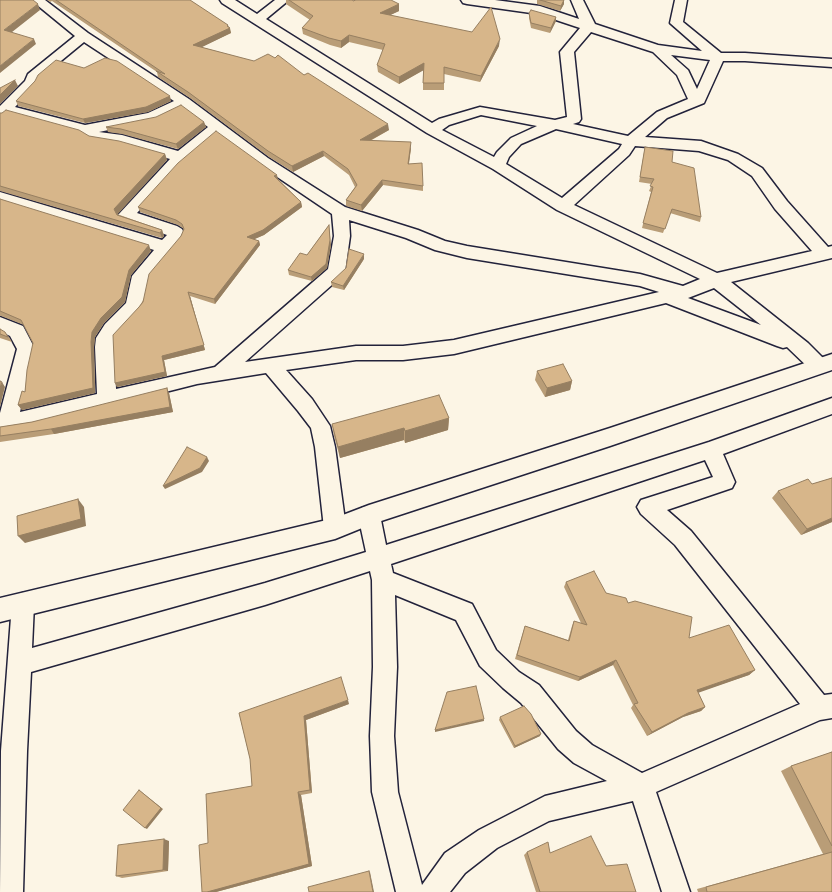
<!DOCTYPE html>
<style>
body{margin:0}
canvas{display:block;background:#fcf5e5}
</style>
<canvas width="832" height="892"></canvas>
<script>
const ctx = document.querySelector('canvas').getContext('2d');
ctx.lineJoin = 'round';
const shape = rows => new Path2D(rows.map(r => 'M' + r).join(''));
function strokePath(path, color, width, dash) { ctx.strokeStyle = color; ctx.lineWidth = width; ctx.lineCap = dash ? 'butt' : 'round'; ctx.setLineDash(dash || []); ctx.stroke(path); }
function paint(path, color) { ctx.fillStyle = color; ctx.fill(path, 'evenodd'); }
const minor = shape([
 [31,0,45,0,88,33,189,99,268,158,345,207,418,230,445,241,467,246,640,274,683,286,700,279,557,210,493,169,427,133,222,3,220,0,235,0,257,14,275,0,289,0,266,19,432,123,439,119,480,107,555,120,567,117,560,52,580,28,538,14,467,4,463,3,461,0,495,0,540,6,579,19,571,0,583,0,595,24,658,45,702,51,670,23,675,0,687,0,683,22,721,53,745,53,832,59,832,67,745,61,723,61,704,103,667,118,645,137,701,141,738,154,762,168,787,201,828,247,832,246,832,258,731,282,808,343,826,361,828,366,826,371,819,373,812,371,787,347,783,348,777,346,666,303,454,354,403,360,356,360,286,370,312,399,330,426,335,447,346,528,343,535,335,538,327,535,324,528,315,447,311,428,298,411,266,373,197,384,35,425,0,431,0,413,17,349,10,336,0,331,0,317,23,326,35,349,20,412,97,394,95,347,96,338,105,324,126,303,132,276,154,250,0,202,0,192,162,240,167,235,120,219,118,215,170,159,121,145,92,140,82,134,8,114,5,117,0,118,0,106,25,81,28,74,75,36,31,0],
 [591,32,653,52,677,75,688,99,657,112,628,136,573,124,579,122,581,119,574,52,591,32],
 [84,42,174,101,148,113,85,125,15,107,36,85,39,79,84,42],
 [671,55,710,60,697,89,688,70,671,55],
 [183,108,208,127,178,151,122,135,99,132,157,120,183,108],
 [481,115,537,126,511,138,497,152,494,157,442,130,449,125,481,115],
 [556,129,622,144,619,149,562,198,506,164,509,157,521,144,556,129],
 [217,134,258,164,332,214,334,236,328,269,215,367,116,389,114,339,140,311,143,306,149,278,181,240,184,233,182,229,177,226,137,213,178,167,217,134],
 [635,146,699,151,728,160,752,176,775,209,812,251,717,273,574,205,629,155,635,146],
 [349,220,406,238,435,250,467,258,640,286,659,292,454,340,403,346,356,346,245,362,342,276,345,272,350,236,349,220],
 [714,288,761,325,688,298,714,288],
 [832,398,832,414,723,454,735,482,732,488,667,510,691,531,824,695,832,694,832,718,820,720,656,792,690,892,662,892,633,801,549,821,497,848,465,873,450,892,396,892,372,792,370,736,373,667,372,580,370,571,265,605,31,672,27,751,23,892,0,892,1,751,12,604,15,596,23,593,31,596,34,604,32,648,265,583,366,552,358,515,362,508,369,506,376,508,380,515,386,545,709,442,832,398],
 [705,460,713,477,641,500,637,507,641,514,675,545,800,704,642,773,592,745,576,731,539,685,519,672,496,650,472,604,393,573,391,564,705,460],
 [395,595,456,620,480,666,503,688,521,703,558,749,574,763,607,781,545,796,479,830,445,853,422,885,398,792,394,736,397,667,395,595]
]);
const tertiary = shape([
 [832,354,832,370,610,446,372,524,335,539,0,622,0,598,335,518,369,505,610,428,832,354]
]);
strokePath(minor, '#22223b', 3);
strokePath(tertiary, '#22223b', 3);
paint(minor, '#fcf5e5');
paint(tertiary, '#fcf5e5');
paint(shape([
 [47,0,190,0,229,27,231,33,201,47,304,75,389,130,370,141,411,148,409,164,423,186,423,191,383,185,362,211,346,206,346,200,355,187,349,175,324,156,293,172,269,157,190,98,158,77,157,72,52,1,50,2],
 [286,0,353,0,353,1,399,4,399,11,390,15,499,46,480,82,444,74,444,90,423,90,423,70,399,84,378,72,377,65,383,50,349,42,341,48,330,45,303,34,302,28,310,20,286,4],
 [537,0,564,0,564,4,560,11,537,4],
 [529,13,556,17,556,21,550,33,531,28,529,18],
 [16,101,171,101,148,112,85,123,18,106],
 [0,113,89,136,165,154,167,160,117,214,162,230,164,236,162,238,0,191],
 [204,122,206,127,178,149,122,134,108,132,106,127],
 [645,147,672,162,701,217,700,222,670,213,663,233,642,228,651,192,649,191,652,184,639,182,644,152],
 [278,179,301,202,302,207,264,235,254,239,259,241,260,245,215,304,190,296,205,350,164,360,167,376,117,387,115,383,139,307,181,236,184,229,178,225,140,212,138,207],
 [0,199,151,251,131,275,125,302,104,323,95,337,94,347,95,393,22,410,18,405,25,392,33,343,24,325,1,316,0,316],
 [329,225,331,245,327,268,312,281,289,275,288,270,307,255],
 [364,259,344,290,332,287,331,282],
 [0,329,9,337,12,342,0,338],
 [537,371,572,381,570,390,545,397,535,380],
 [169,393,173,412,54,434,0,442,0,427,32,422],
 [449,418,448,430,405,443,404,440,340,458,334,436,332,424],
 [832,478,832,522,801,535,772,498,778,491,812,484],
 [566,582,606,593,628,603,689,638,755,670,749,675,698,692,705,707,701,711,683,717,647,736,631,708,633,705,613,665,578,681,515,659,525,626,568,640,572,626,574,621,581,623,564,587],
 [349,704,306,720,312,793,301,795,312,866,216,892,202,892,208,843,252,786,250,759,239,713],
 [500,717,540,736,514,748,499,720],
 [832,752,832,892,698,892,697,889,823,854,781,771,791,766],
 [169,841,168,871,122,878,116,876],
 [527,852,550,853,606,866,636,892,536,892,524,855]
]), '#b99d77');
paint(shape([
 [564,0,564,4,560,11,561,6],
 [38,4,40,10,7,36,4,30],
 [399,4,399,11,380,20,380,13],
 [556,17,556,21,550,33,551,28],
 [228,25,229,28,230,28,231,33,194,51,193,45],
 [349,35,349,42,341,48,341,41],
 [34,39,36,44,0,73,0,66],
 [500,39,499,46,480,82,481,76],
 [424,63,424,70,399,84,399,77],
 [15,80,18,86,0,104,0,95],
 [170,96,171,101,148,112,85,123,83,119],
 [204,122,206,127,178,149,176,144],
 [388,124,389,130,360,146,360,140],
 [411,142,411,148,408,169,408,164],
 [323,151,324,156,293,172,292,166],
 [165,154,167,160,117,215,114,209],
 [277,175,278,179,275,181,274,176],
 [382,180,383,185,362,211,361,205],
 [301,202,302,207,264,235,248,242,247,237],
 [162,230,164,236,162,238,160,233],
 [330,240,331,245,327,268,312,281,311,277],
 [259,241,260,245,215,304,214,299],
 [149,245,151,251,131,275,125,302,104,323,95,337,94,347,95,393,22,410,18,405,91,342,92,332,129,270],
 [364,254,364,259,344,290,343,286],
 [190,296,205,350,164,360,167,376,117,387,115,383,162,356],
 [572,381,570,390,545,397,547,388],
 [2,382,5,387,0,407,0,388],
 [167,388,169,393,173,412,54,434,51,429],
 [449,418,448,430,405,443,405,431],
 [404,428,404,440,340,458,338,447],
 [207,457,209,461,202,472,165,489,163,486],
 [78,499,84,507,86,526,25,543,18,536],
 [832,518,832,522,801,535,807,529],
 [616,660,613,665,578,681,580,677],
 [755,670,749,675,692,695,697,690],
 [348,700,349,704,306,720,312,793,310,790,304,716],
 [705,707,701,711,683,717,647,736,652,732,688,713],
 [484,719,484,721,435,732,435,730],
 [541,734,540,736,514,748,515,746],
 [139,790,163,809,147,829,145,828],
 [298,792,301,795,312,866,216,892,207,892],
 [164,839,169,841,168,871,163,870],
 [369,871,370,872,374,892,373,892]
]), '#967f61');
const building = shape([
 [0,0,33,0,38,4,4,30,34,39,0,66,0,0],
 [56,0,190,0,228,25,227,26,230,28,193,45,254,61,268,54,275,58,278,55,304,75,308,73,388,124,360,140,411,142,408,164,422,163,423,186,382,180,361,205,346,200,357,185,348,169,323,151,292,166,268,151,188,92,156,71,165,74,56,0],
 [289,0,353,0,353,1,356,0,391,0,399,4,380,13,472,32,491,7,500,39,481,76,444,67,444,83,423,83,424,63,399,77,377,65,385,44,349,35,341,41,329,38,302,28,313,16,289,0],
 [540,0,564,0,561,6,540,0],
 [531,10,556,17,551,28,531,23,529,13,531,10],
 [105,58,117,61,170,96,146,107,83,119,16,101,35,81,38,75,56,60,84,68,105,58],
 [15,80,0,95,0,88,15,80],
 [181,105,204,122,176,144,121,129,106,127,156,117,181,105],
 [6,110,79,130,89,136,119,141,165,154,114,209,117,215,162,230,160,233,0,186,0,113,2,113,6,110],
 [216,131,277,175,274,176,301,202,263,230,247,237,259,241,214,299,188,292,204,345,162,356,165,372,115,383,113,335,139,307,143,302,149,274,181,236,184,229,182,224,176,220,138,207,178,163,216,131],
 [645,147,673,151,672,162,694,168,701,217,672,209,665,229,643,223,653,187,650,186,654,179,640,177,645,147],
 [0,199,149,245,129,270,122,297,101,318,92,332,91,342,93,388,18,405,22,391,25,392,27,370,33,343,21,320,0,311,0,199],
 [329,225,330,240,326,264,311,277,288,270,300,253,307,255,329,225],
 [349,249,364,254,343,286,331,282,346,268,349,249],
 [0,329,5,332,8,337,0,334,0,329],
 [563,364,572,381,547,388,537,371,563,364],
 [0,381,2,382,0,388,0,381],
 [167,388,170,407,51,429,0,436,0,427,32,422,167,388],
 [439,395,449,418,405,431,404,428,338,447,332,424,439,395],
 [187,447,207,457,200,468,163,486,187,447],
 [832,478,832,518,807,529,778,491,808,479,812,484,832,478],
 [78,499,81,519,18,536,17,516,78,499],
 [594,571,606,593,626,598,628,603,635,601,692,617,689,638,729,625,755,670,697,690,705,707,688,713,652,732,634,704,638,703,616,660,580,677,517,655,525,626,569,641,574,621,587,625,566,582,594,571],
 [341,677,348,700,304,716,310,790,298,792,309,864,207,892,202,892,199,845,208,843,206,794,252,786,250,759,239,713,341,677],
 [476,686,484,719,435,730,447,692,476,686],
 [524,706,531,714,541,734,515,746,500,717,524,706],
 [832,752,832,846,791,766,832,752],
 [139,790,161,808,145,828,123,810,139,790],
 [591,836,606,866,627,864,636,892,540,892,527,852,548,842,550,853,591,836],
 [164,839,163,870,116,876,118,845,164,839],
 [832,852,832,892,707,892,706,887,832,852],
 [369,871,373,892,309,892,308,887,369,871]
]);
paint(building, '#d7b68a');
strokePath(building, '#967f61', 1);
</script>
